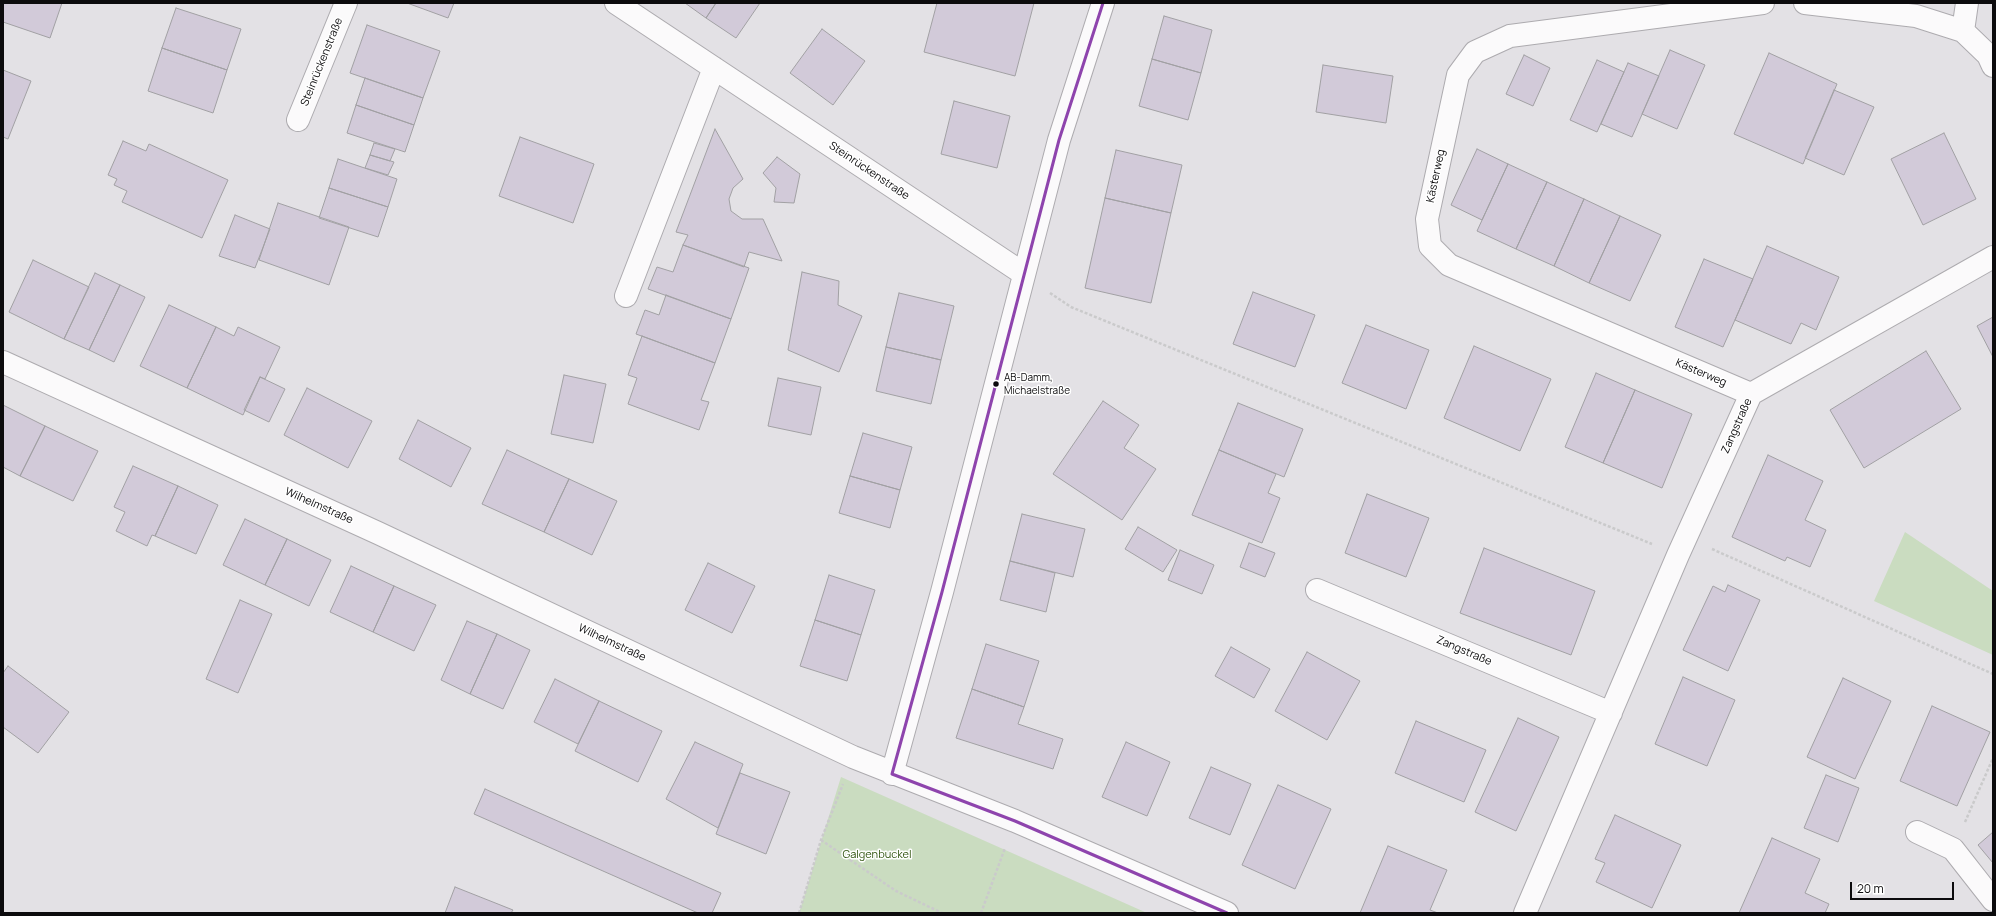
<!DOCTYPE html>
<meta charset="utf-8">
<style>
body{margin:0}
#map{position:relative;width:1996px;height:916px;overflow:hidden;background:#e3e1e5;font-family:Manrope,sans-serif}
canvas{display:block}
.frame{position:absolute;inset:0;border:4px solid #0c0b0d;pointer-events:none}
.scale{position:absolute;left:1850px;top:882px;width:104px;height:18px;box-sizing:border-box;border:2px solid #0c0b0d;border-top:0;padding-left:5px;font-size:12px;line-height:14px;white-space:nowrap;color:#0c0b0d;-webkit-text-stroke:3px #fff;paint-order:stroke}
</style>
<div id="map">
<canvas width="1996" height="916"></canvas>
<div class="frame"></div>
<div class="scale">20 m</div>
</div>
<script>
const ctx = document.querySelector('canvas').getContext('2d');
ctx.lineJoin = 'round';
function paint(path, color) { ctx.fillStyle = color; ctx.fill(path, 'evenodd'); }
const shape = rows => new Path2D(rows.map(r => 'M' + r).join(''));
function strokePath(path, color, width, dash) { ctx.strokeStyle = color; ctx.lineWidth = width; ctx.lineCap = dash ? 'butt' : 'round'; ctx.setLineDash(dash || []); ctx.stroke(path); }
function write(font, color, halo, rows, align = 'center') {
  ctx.font = font + ' Manrope,sans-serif'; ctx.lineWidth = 3; ctx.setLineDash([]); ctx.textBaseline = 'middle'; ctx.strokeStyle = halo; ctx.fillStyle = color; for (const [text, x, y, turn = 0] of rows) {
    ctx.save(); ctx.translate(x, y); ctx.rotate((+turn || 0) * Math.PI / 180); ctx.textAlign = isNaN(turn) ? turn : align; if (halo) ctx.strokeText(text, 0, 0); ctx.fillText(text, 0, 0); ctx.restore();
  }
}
paint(shape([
 [1905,532,1993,591,1993,655,1874,601],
 [841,777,1147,913,799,913]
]), '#cadcc0');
const building = shape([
 [3,3,62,3,50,38,3,22,3,3],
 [407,3,454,3,448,18,407,3],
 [685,3,716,3,706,18,685,3],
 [716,3,760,3,736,38,706,18,716,3],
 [937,3,1034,3,1015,76,924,52,937,3],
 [176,8,241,29,227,70,162,48,176,8],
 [1164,16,1212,30,1201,73,1152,59,1164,16],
 [367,25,440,51,423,98,350,73,367,25],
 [822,29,865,61,833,105,790,73,822,29],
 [162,48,227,70,213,113,148,91,162,48],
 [1670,50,1705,65,1677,129,1642,114,1670,50],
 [1769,53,1837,84,1803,164,1734,134,1769,53],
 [1524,55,1550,68,1533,106,1506,94,1524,55],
 [1152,59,1201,73,1188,120,1139,106,1152,59],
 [1597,60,1624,72,1597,132,1570,120,1597,60],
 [1628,63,1659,76,1632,137,1601,124,1628,63],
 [1323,65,1393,76,1386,123,1316,112,1323,65],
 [3,70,31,81,8,139,3,137,3,70],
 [365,78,423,98,414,125,356,105,365,78],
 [1834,90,1874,107,1844,175,1805,158,1834,90],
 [954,101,1010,116,997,168,941,154,954,101],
 [356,105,414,125,405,152,347,133,356,105],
 [715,129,743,179,733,188,729,199,731,211,742,219,763,219,782,261,749,252,744,267,683,245,688,235,676,232,715,129],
 [1944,133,1976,199,1923,225,1891,159,1944,133],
 [520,137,594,164,573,223,499,196,520,137],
 [123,141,146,151,149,144,228,180,202,238,122,202,127,191,114,185,117,179,108,175,123,141],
 [374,143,395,149,390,161,370,155,374,143],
 [1477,149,1508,164,1482,220,1451,205,1477,149],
 [1116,150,1182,165,1171,213,1105,198,1116,150],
 [370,155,394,162,388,175,365,168,370,155],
 [777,157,800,174,794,203,774,202,776,188,763,173,777,157],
 [338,159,397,179,388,207,329,188,338,159],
 [1508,164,1547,182,1516,249,1477,231,1508,164],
 [1547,182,1584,199,1554,266,1516,249,1547,182],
 [329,188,388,207,378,237,319,218,329,188],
 [1105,198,1171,213,1151,303,1085,288,1105,198],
 [1584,199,1620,216,1589,283,1554,266,1584,199],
 [278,203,349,227,329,285,259,260,278,203],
 [235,215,270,229,255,268,219,256,235,215],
 [1620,216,1661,235,1630,301,1589,283,1620,216],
 [683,245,749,268,731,319,648,289,657,267,673,272,683,245],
 [1767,246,1839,277,1816,330,1801,323,1791,344,1735,320,1767,246],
 [1704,259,1753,279,1723,347,1675,327,1704,259],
 [33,260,89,287,64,339,9,312,33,260],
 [802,272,839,281,838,305,862,316,839,372,788,350,802,272],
 [95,273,120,285,89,350,64,339,95,273],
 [120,285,145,297,114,362,89,350,120,285],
 [1253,292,1315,315,1295,367,1233,344,1253,292],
 [899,293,954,306,941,360,886,347,899,293],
 [666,295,731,319,715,363,636,334,645,310,659,315,666,295],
 [169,305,216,327,187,388,140,366,169,305],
 [1993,317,1993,357,1977,326,1993,317],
 [1366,325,1429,350,1406,409,1342,383,1366,325],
 [216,327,234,336,238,327,280,347,265,379,260,377,243,415,187,388,216,327],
 [642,336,715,363,701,400,709,402,699,430,628,404,637,378,628,375,642,336],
 [1474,346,1551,379,1520,451,1444,418,1474,346],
 [886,347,941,360,931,404,876,391,886,347],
 [1926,351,1961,409,1864,468,1830,410,1926,351],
 [1596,373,1635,390,1603,463,1565,447,1596,373],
 [564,375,606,384,593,443,551,434,564,375],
 [260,377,285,389,269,422,244,410,260,377],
 [778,378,821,387,811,435,768,426,778,378],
 [307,388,372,421,348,468,284,435,307,388],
 [1635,390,1692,414,1662,488,1603,463,1635,390],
 [1103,401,1139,425,1124,448,1156,469,1122,520,1053,474,1103,401],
 [1238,403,1303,429,1284,477,1219,450,1238,403],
 [3,405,45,426,20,476,3,467,3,405],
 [418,420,471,448,451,487,399,459,418,420],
 [45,426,98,451,73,501,20,476,45,426],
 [863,433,912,447,900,490,850,476,863,433],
 [507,450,569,479,544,532,482,504,507,450],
 [1219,450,1276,474,1268,493,1280,498,1262,543,1192,515,1219,450],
 [1768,455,1823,481,1805,520,1826,530,1810,567,1787,557,1785,561,1732,537,1768,455],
 [133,466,178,486,155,536,152,535,147,546,116,531,125,512,114,507,133,466],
 [850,476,900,490,890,528,839,513,850,476],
 [569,479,617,501,592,555,544,532,569,479],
 [178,486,218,505,196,554,155,536,178,486],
 [1367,494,1429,518,1406,577,1345,553,1367,494],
 [1022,514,1085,529,1073,577,1010,561,1022,514],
 [245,519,287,539,265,585,223,565,245,519],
 [1138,527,1177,550,1163,572,1125,549,1138,527],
 [287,539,331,560,309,606,265,585,287,539],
 [1249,543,1275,553,1265,577,1240,567,1249,543],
 [1484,548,1595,591,1571,655,1460,613,1484,548],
 [1180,550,1214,565,1202,594,1168,580,1180,550],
 [1010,561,1055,573,1046,612,1000,600,1010,561],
 [708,563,755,586,732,633,685,610,708,563],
 [351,566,394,586,373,632,330,612,351,566],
 [829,575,875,590,861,635,815,620,829,575],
 [1728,585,1760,600,1728,671,1683,650,1713,586,1725,592,1728,585],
 [394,586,436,605,414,651,373,632,394,586],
 [240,600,272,614,238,693,206,679,240,600],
 [815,620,861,635,847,681,800,666,815,620],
 [467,621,497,634,470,694,441,680,467,621],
 [497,634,530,650,503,709,470,694,497,634],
 [986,644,1039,661,1024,707,972,689,986,644],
 [1231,647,1270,669,1254,698,1215,676,1231,647],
 [1307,652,1360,681,1327,740,1275,711,1307,652],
 [8,666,69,712,38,753,3,727,3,673,8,666],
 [1683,677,1735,700,1707,766,1655,744,1683,677],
 [1843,678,1891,701,1855,779,1807,757,1843,678],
 [555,679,599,701,578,744,534,722,555,679],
 [972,689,1024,707,1018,724,1063,739,1053,769,956,738,972,689],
 [599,701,662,731,638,782,575,751,599,701],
 [1932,706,1990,732,1957,806,1900,781,1932,706],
 [1518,718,1559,737,1516,831,1475,812,1518,718],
 [1416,721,1486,750,1464,802,1395,773,1416,721],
 [695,742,743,764,718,828,666,799,695,742],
 [1126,742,1170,762,1147,816,1102,797,1126,742],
 [1211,767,1251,784,1230,835,1189,818,1211,767],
 [740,773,790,792,766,854,716,834,740,773],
 [1826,775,1859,788,1838,842,1804,828,1826,775],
 [1278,785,1331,809,1295,889,1242,865,1278,785],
 [485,789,721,893,712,913,698,913,474,814,485,789],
 [1615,815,1681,845,1652,908,1596,882,1605,863,1595,859,1615,815],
 [1993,832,1993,863,1978,845,1993,832],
 [1772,838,1820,859,1805,893,1829,904,1825,913,1739,913,1772,838],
 [1388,846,1447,870,1430,910,1438,913,1360,913,1388,846],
 [455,887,513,910,511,913,445,913,455,887]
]);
paint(building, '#d2cad9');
strokePath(building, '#a1a0a3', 1);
const minor = shape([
 [616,3,1024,274],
 [1805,3,1916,16,1963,31,1988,55,1993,66],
 [1963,31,1967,3],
 [298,120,346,3],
 [626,296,714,68],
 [3,362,378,533,853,757,1015,821,1227,913],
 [1751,394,1449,265,1430,246,1427,219,1458,75,1475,52,1510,36,1763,3],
 [1317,590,1611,713],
 [892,774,942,592,1059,140,1103,3],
 [1917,832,1953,849,1993,900],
 [1525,913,1678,555,1751,394,1993,257]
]);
strokePath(minor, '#adabaf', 24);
strokePath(shape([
 [1050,293,1071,307,1652,544],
 [1712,549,1993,674],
 [1965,822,1993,758],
 [821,840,896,891,942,913],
 [799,913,821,840,843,784],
 [981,913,1005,848]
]), '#cacacb', 2.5, [3, 2]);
strokePath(minor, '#fbfafb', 22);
strokePath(shape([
 [892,774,942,592,1059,140,1103,3],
 [892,774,1015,821,1227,913]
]), '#8e44ad', 3);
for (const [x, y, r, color] of [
 [996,384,3.5,"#0c0b0d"]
]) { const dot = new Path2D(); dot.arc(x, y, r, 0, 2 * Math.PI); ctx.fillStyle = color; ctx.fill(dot); strokePath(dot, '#fff', 1.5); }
write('10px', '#0c0b0d', '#fff', [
 ["AB-Damm,",1004,378],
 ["Michaelstraße",1004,391]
], 'left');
write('11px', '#0c0b0d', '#fff', [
 ["Steinrückenstraße",322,62,-68],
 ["Steinrückenstraße",869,171,34],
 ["Kästerweg",1436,176,-78],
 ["Kästerweg",1701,373,23],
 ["Zangstraße",1737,426,-66],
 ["Wilhelmstraße",319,506,24],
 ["Wilhelmstraße",612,643,25],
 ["Zangstraße",1464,651,23]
]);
write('11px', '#2f530e', '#fff', [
 ["Galgenbuckel",877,855]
]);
</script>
